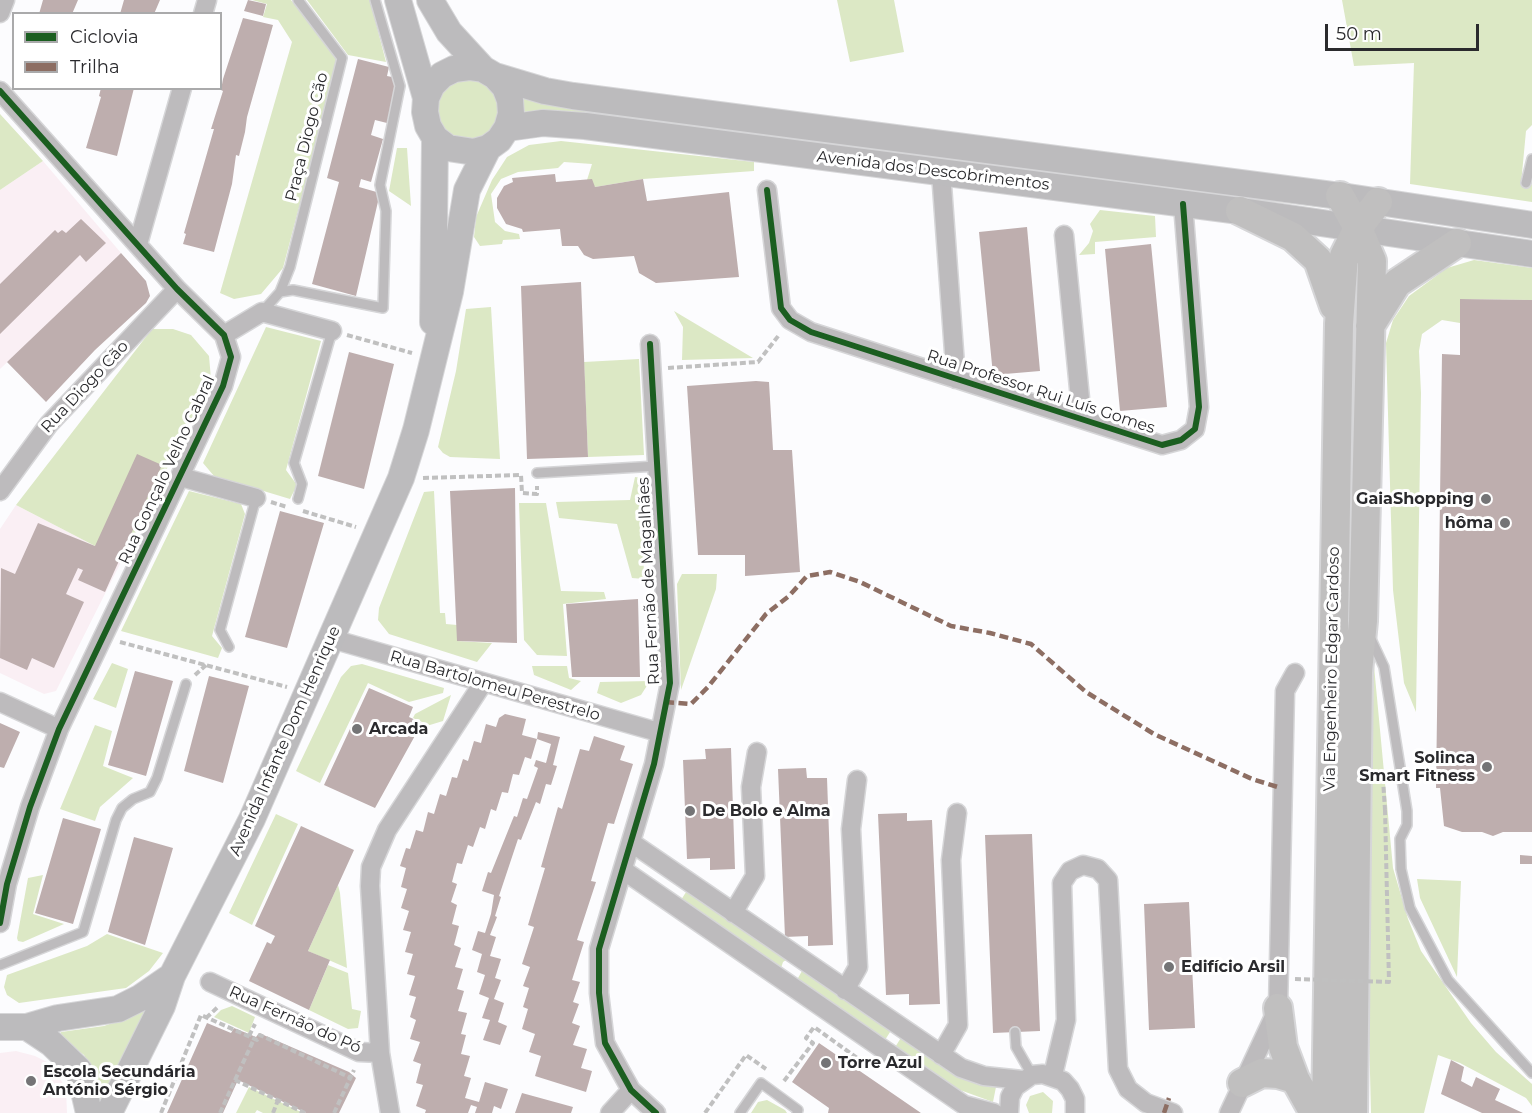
<!DOCTYPE html>
<meta charset="utf-8">
<style>
body{margin:0}
#map{position:relative;width:1532px;height:1113px;overflow:hidden;background:#fcfcfe;font-family:Montserrat,sans-serif}
canvas{display:block}
.legend{position:absolute;left:12px;top:12px;width:210px;height:78px;box-sizing:border-box;background:#fff;border:2px solid #aaaaab;margin:0;padding:8px 10px;list-style:none;font-size:18px;color:#2a2a2d}
.legend li{display:flex;align-items:center;gap:12px;height:30px}
.legend b{width:30px;border:2px solid #aaaaab}
.scale{position:absolute;left:1325px;top:24px;width:154px;height:27px;box-sizing:border-box;border:3px solid #2a2a2d;border-top:0;padding-left:8px;font-size:18px;line-height:21px;white-space:nowrap;color:#2a2a2d;-webkit-text-stroke:4px #fff;paint-order:stroke}
</style>
<div id="map">
<canvas width="1532" height="1113"></canvas>
<ul class="legend">
<li><b style="height:8px;background:#1b5e20"></b>Ciclovia</li>
<li><b style="height:8px;background:#8d6e63"></b>Trilha</li>
</ul>
<div class="scale">50 m</div>
</div>
<script>
const ctx = document.querySelector('canvas').getContext('2d');
ctx.lineJoin = 'round';
function paint(path, color) { ctx.fillStyle = color; ctx.fill(path, 'evenodd'); }
const shape = rows => new Path2D(rows.map(r => 'M' + r).join(''));
function strokePath(path, color, width, dash) { ctx.strokeStyle = color; ctx.lineWidth = width; ctx.lineCap = dash ? 'butt' : 'round'; ctx.setLineDash(dash || []); ctx.stroke(path); }
function write(font, color, halo, rows, align = 'center') {
  ctx.font = font + ' Montserrat,sans-serif'; ctx.lineWidth = 6; ctx.setLineDash([]); ctx.textBaseline = 'middle'; ctx.strokeStyle = halo; ctx.fillStyle = color; for (const [text, x, y, turn = 0] of rows) {
    ctx.save(); ctx.translate(x, y); ctx.rotate((+turn || 0) * Math.PI / 180); ctx.textAlign = isNaN(turn) ? turn : align; if (halo) ctx.strokeText(text, 0, 0); ctx.fillText(text, 0, 0); ctx.restore();
  }
}
paint(shape([
 [43,161,121,253,0,369,0,190],
 [16,505,122,560,56,691,44,694,0,673,0,529],
 [16,1051,35,1056,47,1062,57,1073,66,1089,67,1113,0,1113,0,1053]
]), '#faeff4');
paint(shape([
 [252,0,291,0,338,59,283,268,261,294,234,299,220,293,292,42,278,20,263,17,267,4],
 [307,0,370,0,386,62,348,55],
 [837,0,894,0,904,52,850,62],
 [1342,0,1532,0,1532,125,1526,131,1521,184,1529,187,1532,184,1532,202,1410,184,1414,63,1354,66],
 '437 110a31 31 0 1 1 62 0a31 31 0 1 1-62 0Z',
 [521,94,1328,204,1327,208,609,116,552,110,522,117],
 [0,114,43,161,0,190],
 [561,141,754,162,754,171,643,179,595,187,587,180,592,164,564,162,558,168,518,172,501,179,491,194,495,222,505,231,519,234,520,239,503,240,502,244,480,246,474,237,476,217,492,180,507,157,529,145],
 [397,148,407,148,411,206,389,191],
 [1100,210,1155,216,1156,237,1095,242,1095,254,1079,255,1089,243,1093,231,1090,224],
 [1474,260,1532,268,1532,300,1461,299,1460,323,1442,320,1422,334,1419,351,1421,393,1416,712,1404,683,1393,590,1386,343,1393,320,1409,296,1447,268],
 [491,307,500,459,450,457,443,453,438,447,456,371,466,309],
 [674,311,753,358,682,360,683,327],
 [266,327,321,341,286,470,297,485,290,499,214,476,203,463],
 [152,329,173,329,191,335,209,356,211,379,122,560,16,505],
 [639,359,644,455,588,457,584,362],
 [635,477,642,478,644,579,632,578,617,524,559,518,556,502,630,500],
 [189,491,241,504,245,514,212,636,222,648,218,658,121,631],
 [434,491,440,613,445,613,446,624,457,625,457,641,492,643,477,662,389,634,378,620,379,608,424,492],
 [519,503,546,503,561,591,604,592,606,599,563,604,567,656,537,655,524,640],
 [682,574,717,574,716,589,681,690,677,584],
 [112,663,128,669,116,708,93,699],
 [362,664,444,688,443,693,409,702,368,683,320,783,296,771,341,677,351,666],
 [532,666,567,666,569,678,581,681,571,690,534,675],
 [1374,666,1393,868,1408,919,1421,951,1471,1023,1496,1052,1532,1084,1532,1106,1526,1098,1460,1063,1438,1055,1424,1113,1371,1113,1367,952],
 [650,681,641,695,621,703,597,693,600,682],
 [451,695,443,721,420,728,422,722,413,718,415,714],
 [95,725,112,731,103,766,133,778,100,807,95,821,60,809],
 [276,814,298,824,252,925,229,913],
 [43,875,33,914,64,924,23,942,18,941,17,938,28,878],
 [1417,879,1461,881,1457,977,1420,898],
 [338,885,340,893,347,968,308,951],
 [688,889,789,958,783,962,780,971,681,900],
 [107,934,163,953,149,971,126,988,19,1003,7,995,4,987,7,975,87,946],
 [328,965,348,973,352,1009,361,1011,358,1028,348,1029,309,1010],
 [802,971,807,971,892,1029,885,1040,800,984,798,978],
 [153,1002,103,1107,93,1073,84,1055,58,1036,61,1032,104,1026,132,1016],
 [232,1006,255,1017,249,1033,214,1017,221,1010],
 [902,1036,958,1075,975,1083,996,1087,993,1102,949,1086,894,1049],
 [249,1087,303,1113,304,1113,263,1113,257,1110,255,1113,236,1113],
 [1043,1092,1053,1101,1052,1113,1029,1113,1026,1105,1030,1096],
 [767,1100,785,1110,787,1113,751,1113,758,1102]
]), '#dce8c5');
paint(shape([
 [43,0,78,0,72,14,39,14],
 [124,0,160,0,154,14,120,14],
 [248,0,266,4,263,16,244,11],
 [243,18,273,25,247,117,245,132,239,156,236,155,232,184,214,252,183,244,186,234,184,233,214,129,211,129,223,91,221,90,223,79],
 [358,59,389,67,387,76,397,78,387,123,375,120,371,135,383,139,371,182,361,179,359,187,380,193,356,296,312,284,339,182,327,178],
 [101,88,134,88,117,156,86,148,101,97,99,96],
 [555,174,556,182,592,179,595,187,643,179,647,201,729,192,739,277,656,283,639,273,634,256,593,259,584,255,578,246,562,246,560,229,523,232,522,229,506,224,497,208,497,198,504,186,513,182,512,178],
 [81,219,106,243,86,262,80,255,0,334,0,284,55,230,58,233,62,230,66,233],
 [1027,227,1040,371,993,375,979,232],
 [1151,244,1167,407,1120,411,1105,249],
 [121,253,146,281,150,296,146,303,95,350,46,402,7,362],
 [581,282,588,457,527,459,521,286],
 [1460,299,1532,300,1532,832,1503,832,1493,836,1482,832,1462,832,1444,826,1440,788,1436,788,1442,354,1460,355],
 [349,352,394,364,364,489,318,476],
 [756,381,769,382,773,450,792,450,800,572,745,576,745,555,698,555,687,386],
 [137,454,162,465,105,592,78,580,83,570,78,568,66,594,84,602,54,668,32,658,27,670,0,658,1,568,15,574,38,523,95,546],
 [515,488,517,643,457,641,450,491],
 [280,511,324,523,287,648,245,637],
 [638,599,640,677,572,677,566,604],
 [135,671,173,681,146,776,108,765],
 [209,676,249,686,223,783,184,771],
 [369,688,413,707,409,717,422,723,375,808,324,785],
 [505,714,526,719,522,735,537,739,531,759,525,757,519,775,513,774,508,793,502,792,496,811,491,809,485,829,480,827,473,847,468,845,462,864,457,863,452,882,457,884,451,902,457,905,452,924,459,926,454,945,461,948,455,967,463,969,457,989,464,991,458,1011,467,1013,461,1034,466,1035,461,1054,470,1056,464,1076,471,1078,465,1098,479,1102,485,1082,508,1089,501,1109,494,1106,492,1113,475,1113,477,1107,471,1105,468,1113,425,1113,426,1110,416,1106,423,1085,416,1083,421,1064,413,1061,420,1042,410,1039,416,1020,410,1017,416,997,409,995,415,976,407,974,413,954,405,952,411,932,403,930,409,911,401,908,407,889,401,887,406,868,400,866,406,848,410,849,416,830,423,832,428,812,434,814,440,794,446,796,452,777,457,778,463,759,468,761,474,741,481,743,486,724,496,727,499,718],
 [0,723,20,732,4,768,0,767],
 [538,732,560,737,553,765,557,766,551,785,546,784,540,804,536,802,521,840,518,839,499,896,501,897,495,916,497,917,490,935,496,937,490,956,501,959,495,978,501,980,494,999,504,1003,498,1022,507,1026,500,1045,483,1040,490,1020,482,1018,489,998,479,994,485,975,477,972,482,954,472,950,478,931,485,933,491,914,494,895,482,891,488,872,491,873,514,816,517,817,523,798,527,799,538,768,534,766,536,760,546,763,551,744,537,739],
 [594,736,625,746,620,760,633,764,614,824,608,823,591,881,596,882,577,940,584,942,572,980,580,982,573,1002,579,1004,572,1023,580,1026,573,1045,587,1049,581,1068,592,1071,586,1092,535,1076,541,1056,529,1052,535,1034,522,1029,528,1009,523,1007,529,988,523,986,530,967,522,964,534,927,528,925,545,868,541,867,558,807,562,809,580,749,589,751],
 [731,748,735,869,710,870,710,858,687,859,683,760,706,759,705,749],
 [806,768,807,778,827,778,833,945,808,946,808,936,785,937,778,769],
 [907,813,907,821,932,820,940,1004,909,1005,909,994,886,995,878,814],
 [63,818,101,829,73,924,35,913],
 [301,826,354,850,308,951,330,960,309,1010,249,981,267,942,271,944,275,936,255,926],
 [1032,834,1040,1031,993,1033,985,835],
 [134,837,173,848,145,945,108,932],
 [1520,855,1532,856,1532,864,1520,864],
 [1189,902,1195,1028,1149,1030,1144,904],
 [207,1023,231,1033,234,1028,256,1037,259,1033,349,1072,356,1078,339,1113,306,1113,238,1080,223,1113,167,1113],
 [819,1043,921,1113,828,1113,829,1108,792,1082],
 [1451,1060,1464,1067,1461,1081,1472,1087,1476,1077,1500,1089,1495,1100,1523,1113,1482,1113,1441,1094],
 [522,1093,573,1107,571,1113,515,1113]
]), '#beaeae');
const lane = shape([
 [1526,183,1532,159],
 [280,292,293,290,383,308,386,211,380,185,400,86,375,0],
 [262,312,280,292,290,267,342,58,298,0],
 [537,473,657,466],
 [298,499,302,484,294,463,332,331],
 [1370,637,1384,667,1407,811,1407,825,1400,839,1401,869,1410,908,1448,980,1532,1073],
 [229,647,220,630,256,498],
 [0,965,83,932,116,820,122,808,133,799,150,792,157,778,186,684],
 [1015,1032,1016,1047,1032,1075],
 [740,1113,761,1083,798,1110,797,1113]
]);
const street = shape([
 [0,13,5,0],
 [203,14,207,0],
 [0,91,177,289,224,335,231,357,223,386,59,729,30,807,7,884,0,923],
 [941,172,956,379],
 [767,190,781,308,790,320,811,332,1162,445,1181,440,1195,429,1199,407,1183,204],
 [1064,235,1082,419],
 [138,244,182,88],
 [224,335,262,312,332,331],
 [650,344,670,683,654,764,599,949,599,993,605,1043,631,1090,656,1113],
 [181,477,256,498],
 [0,491,49,424,177,289],
 [332,639,658,732],
 [0,702,59,729],
 [632,843,961,1068,984,1076,1022,1080],
 [623,870,964,1105,994,1113],
 [733,913,755,876,751,787,757,752],
 [210,982,359,1052,380,1053],
 [845,990,858,967,851,829,857,780],
 [941,1055,958,1025,951,860,957,813],
 [1053,1075,1066,1020,1062,883,1070,871,1083,865,1098,869,1108,880,1118,1069,1128,1089,1146,1103,1173,1113],
 [390,1113,380,1053,370,886,371,867,387,830,483,683],
 [610,1113,631,1090],
 [1009,1113,1010,1097,1015,1087,1032,1075,1043,1074,1063,1081,1070,1089,1075,1099,1075,1113],
 [1229,1113,1278,1008,1285,691,1295,673]
]);
const secondary = shape([
 [398,0,426,98],
 [430,0,449,32,483,69,495,76,505,87,510,100,511,114,507,128,499,140,488,148,474,152,448,148,435,138,428,126,425,112,426,98,432,85,442,75,454,69,469,67,483,69],
 [495,76,545,91,573,96,1340,196,1532,225],
 [507,128,543,123,585,126,1240,211,1532,254],
 [433,322,435,138],
 [0,1027,27,1027,58,1018,118,1009,140,998,172,976],
 [27,1027,51,1043,79,1070,89,1113],
 [109,1113,162,1006,172,976,252,819,401,478,416,430,450,292,467,190,488,148]
]);
const primary = shape([
 [1340,196,1358,228,1372,261,1363,621,1358,672,1353,1113],
 [1240,211,1293,237,1318,260,1334,306],
 [1370,326,1397,283,1457,243],
 [1278,1008,1283,1047,1295,1079],
 [1242,1083,1262,1073,1278,1074,1295,1079,1314,1113],
 [1326,1113,1339,324,1344,256,1358,228,1378,202]
]);
strokePath(lane, '#d6d6d8', 12);
strokePath(street, '#d6d6d8', 21);
strokePath(secondary, '#d6d6d8', 28);
strokePath(primary, '#d6d6d8', 32);
strokePath(shape([
 [347,335,412,353],
 [668,368,758,362,779,335],
 [423,478,521,475,522,493,537,494,537,486],
 [271,502,287,507],
 [303,511,356,527],
 [120,642,287,687],
 [195,675,206,665],
 [1381,780,1383,780,1385,810],
 [206,1018,219,1006],
 [249,1036,255,1024],
 [235,1080,254,1039],
 [784,1081,813,1043,806,1038,814,1027,871,1068],
 [161,1113,201,1015,257,1040,260,1035,351,1078],
 [220,1113,235,1080,305,1113],
 [273,1113,278,1100],
 [334,1113,354,1070],
 [705,1113,746,1055,766,1069]
]), '#c0c0c0', 4, [6, 3]);
strokePath(lane, '#bdbbbd', 9);
strokePath(street, '#bdbbbd', 18);
strokePath(secondary, '#bcbbbd', 26);
strokePath(primary, '#c0bfbf', 28);
strokePath(shape([
 [1295,979,1389,982,1385,810]
]), '#c0c0c0', 4, [6, 3]);
strokePath(shape([
 [665,702,691,704,708,687,766,614,789,596,807,576,830,572,860,582,951,626,990,633,1031,644,1086,692,1154,734,1252,779,1281,788],
 [1164,1113,1169,1098]
]), '#8d6e63', 4.5, [9, 4.5]);
strokePath(shape([
 [0,91,177,289,224,335,231,357,223,386,59,729,30,807,7,884,0,923],
 [767,190,781,308,790,320,811,332,1162,445,1181,440,1195,429,1199,407,1183,204],
 [650,344,670,683,654,764,599,949,599,993,605,1043,631,1090,656,1113]
]), '#1b5e20', 6);
for (const [x, y, r, color] of [
 [1486,499,6,"#747476"],
 [1505,523,6,"#747476"],
 [357,729,6,"#747476"],
 [1487,767,6,"#747476"],
 [690,811,6,"#747476"],
 [1169,967,6,"#747476"],
 [826,1063,6,"#747476"],
 [31,1081,6,"#747476"]
]) { const dot = new Path2D(); dot.arc(x, y, r, 0, 2 * Math.PI); ctx.fillStyle = color; ctx.fill(dot); strokePath(dot, '#fff', 2); }
write('16px', '#2a2a2d', '#fff', [
 ["Praça Diogo Cão",307,137,-76],
 ["Avenida dos Descobrimentos",933,171,7],
 ["Rua Diogo Cão",85,387,-47],
 ["Rua Professor Rui Luís Gomes",1041,392,18],
 ["Rua Gonçalo Velho Cabral",167,470,-65],
 ["Rua Fernão de Magalhães",649,581,-93],
 ["Via Engenheiro Edgar Cardoso",1332,669,-89],
 ["Rua Bartolomeu Perestrelo",495,686,16],
 ["Avenida Infante Dom Henrique",285,741,-66],
 ["Rua Fernão do Pó",295,1020,24]
]);
write('bold 16px', '#2a2a2d', '#fff', [
 ["GaiaShopping",1474,499,"right"],
 ["hôma",1493,523,"right"],
 ["Arcada",369,729],
 ["Solinca",1475,758,"right"],
 ["Smart Fitness",1475,776,"right"],
 ["De Bolo e Alma",702,811],
 ["Edifício Arsil",1181,967],
 ["Torre Azul",838,1063],
 ["Escola Secundária",43,1072],
 ["António Sérgio",43,1090]
], 'left');
</script>
